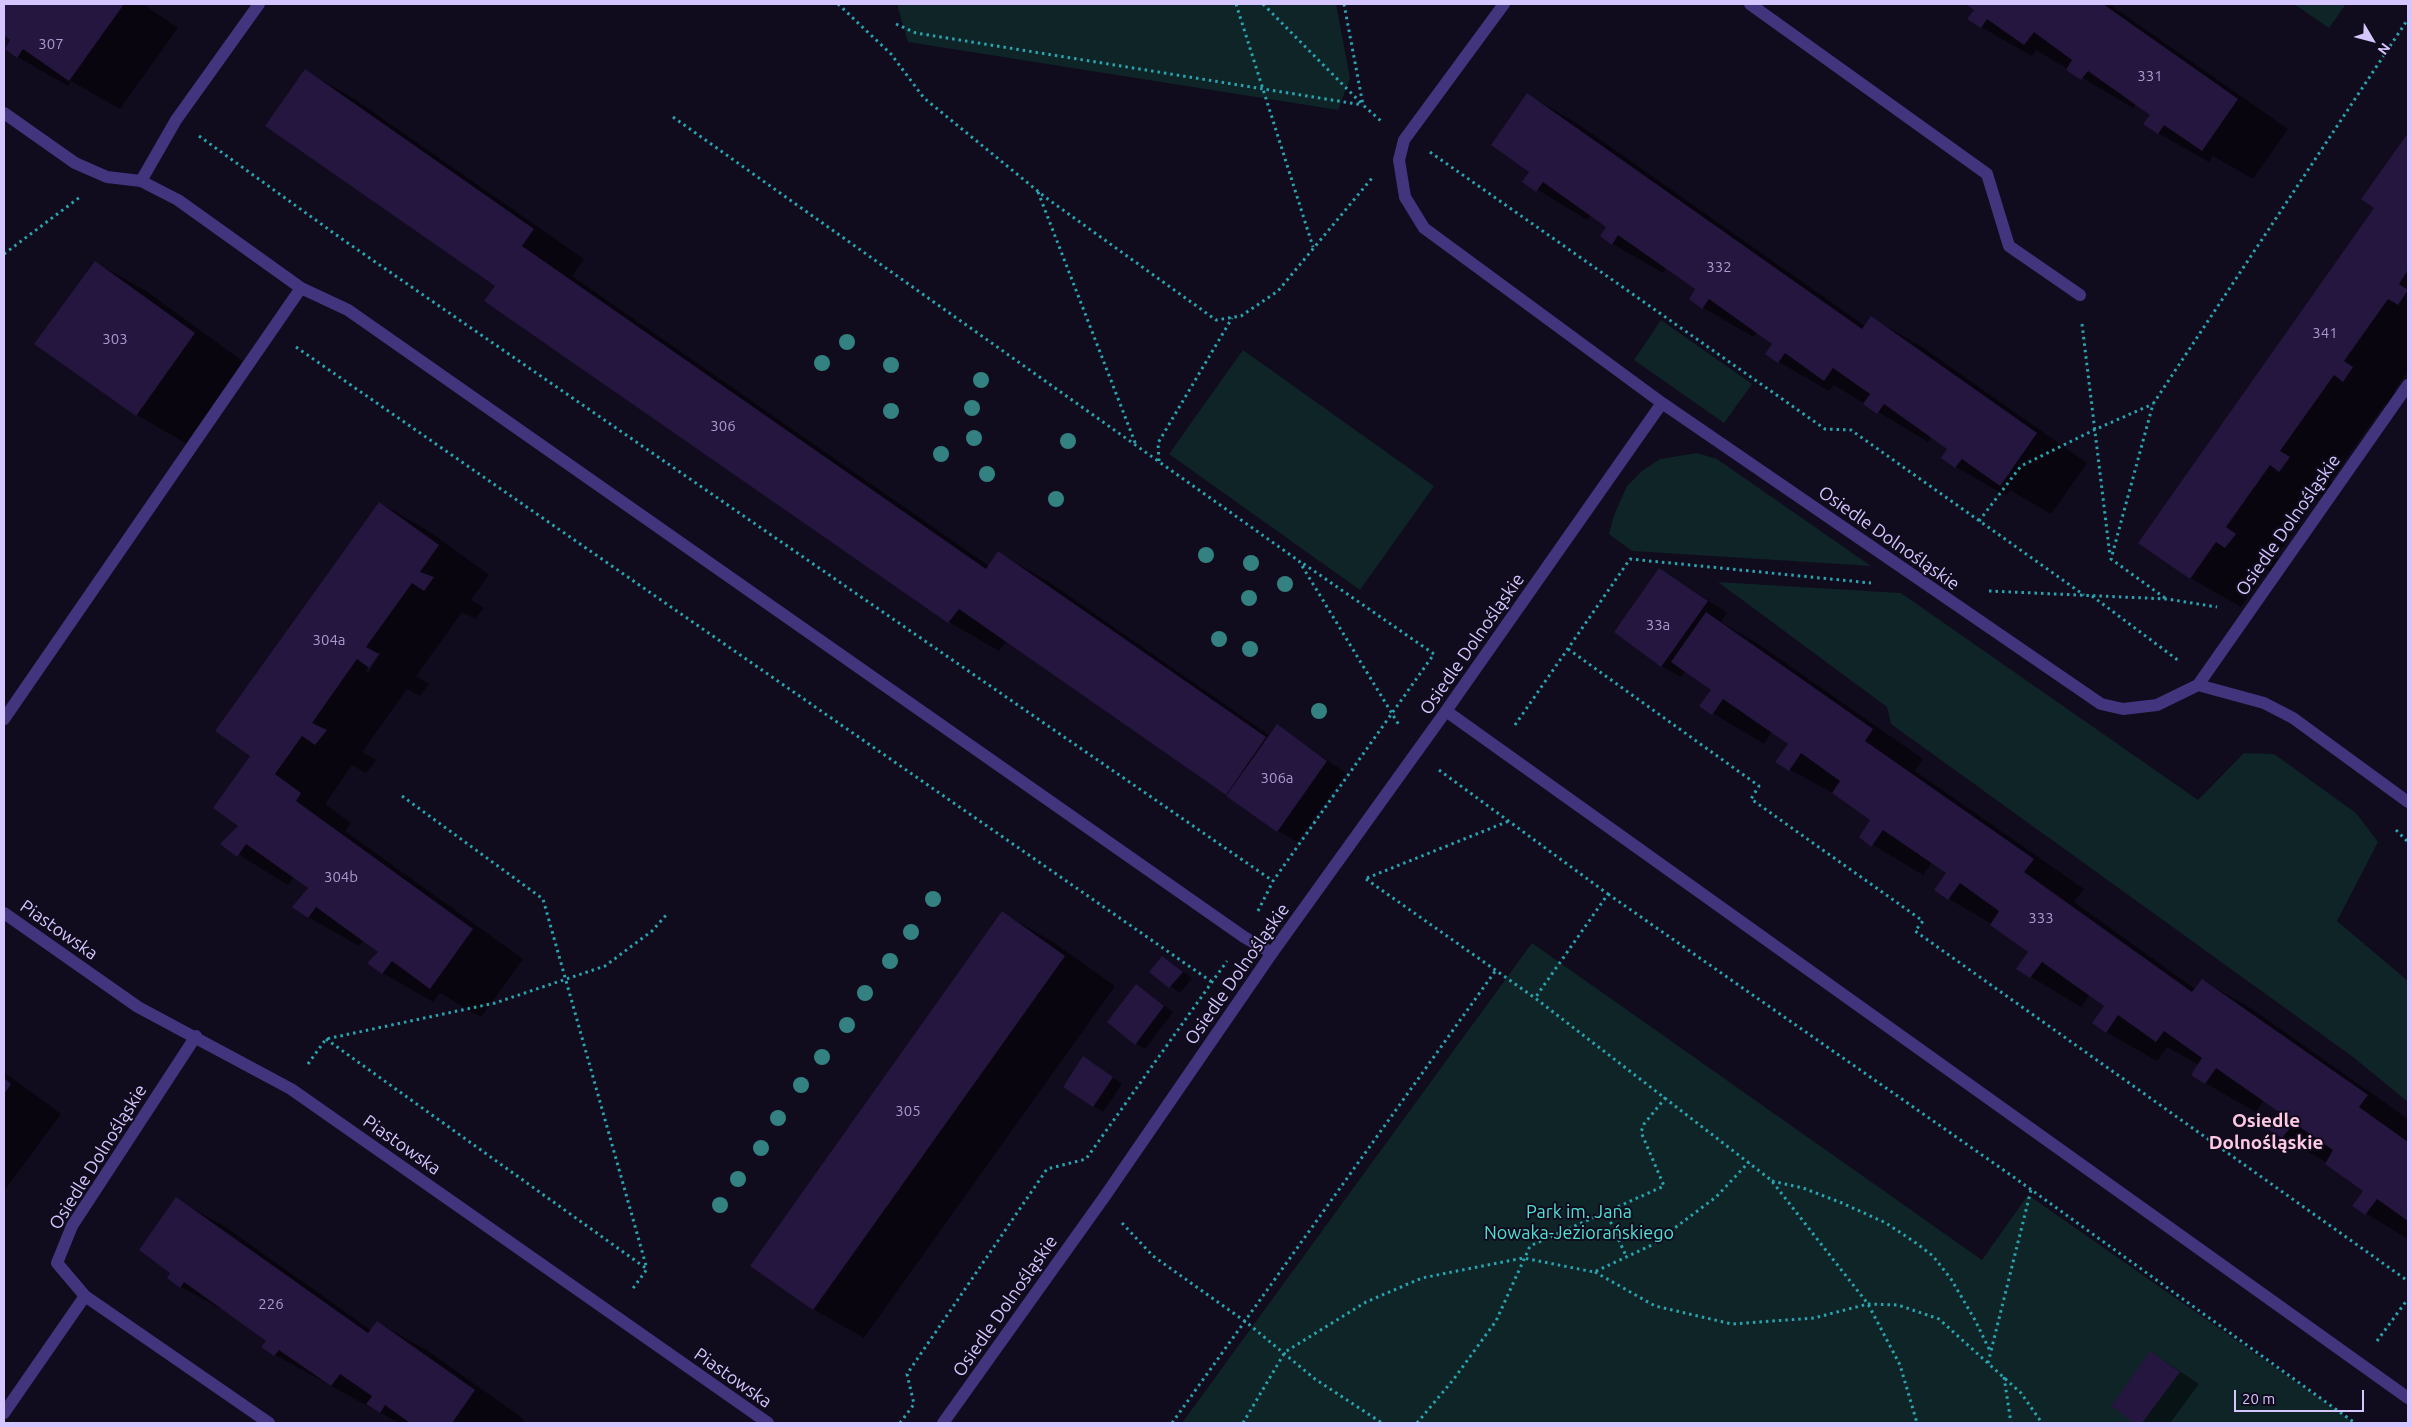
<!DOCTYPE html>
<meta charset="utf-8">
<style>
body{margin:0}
#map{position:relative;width:2412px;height:1427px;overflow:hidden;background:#100b1d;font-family:Ubuntu,sans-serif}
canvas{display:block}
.frame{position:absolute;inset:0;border:5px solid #d5c6ff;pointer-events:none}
.north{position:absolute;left:2347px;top:15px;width:50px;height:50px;-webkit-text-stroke:4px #100b1d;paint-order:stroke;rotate:127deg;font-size:14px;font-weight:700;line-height:20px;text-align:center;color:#d5c6ff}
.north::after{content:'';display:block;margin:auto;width:18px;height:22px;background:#d5c6ff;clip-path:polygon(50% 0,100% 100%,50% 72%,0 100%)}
.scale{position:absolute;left:2234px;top:1390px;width:130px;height:22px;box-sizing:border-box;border:2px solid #d5c6ff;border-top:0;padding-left:6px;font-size:15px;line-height:18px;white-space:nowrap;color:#d5c6ff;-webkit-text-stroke:4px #100b1d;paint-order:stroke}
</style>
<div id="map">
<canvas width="2412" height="1427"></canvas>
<div class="frame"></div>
<div class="north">N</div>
<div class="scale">20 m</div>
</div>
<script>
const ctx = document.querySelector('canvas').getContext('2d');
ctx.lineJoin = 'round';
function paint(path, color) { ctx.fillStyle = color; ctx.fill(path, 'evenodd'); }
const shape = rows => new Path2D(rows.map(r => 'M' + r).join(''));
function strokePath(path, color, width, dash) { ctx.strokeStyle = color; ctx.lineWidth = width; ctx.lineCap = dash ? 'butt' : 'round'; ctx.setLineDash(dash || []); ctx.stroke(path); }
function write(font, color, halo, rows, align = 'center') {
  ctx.font = font + ' Ubuntu,sans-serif'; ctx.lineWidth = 4; ctx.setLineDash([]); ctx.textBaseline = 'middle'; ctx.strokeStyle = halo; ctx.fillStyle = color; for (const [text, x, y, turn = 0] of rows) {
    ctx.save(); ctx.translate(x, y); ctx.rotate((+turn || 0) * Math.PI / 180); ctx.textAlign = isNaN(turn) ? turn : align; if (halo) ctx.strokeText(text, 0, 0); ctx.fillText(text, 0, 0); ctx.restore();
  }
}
paint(shape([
 [897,4,1336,4,1350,78,1338,110,908,42],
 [2294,4,2346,4,2329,28],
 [1661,320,1752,384,1724,423,1634,360],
 [1243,350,1434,486,1360,590,1169,454],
 [1697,453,1717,459,1871,566,1632,551,1609,534,1614,515,1627,486,1642,471,1660,459],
 [1718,582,1901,593,2198,800,2244,753,2274,754,2356,813,2378,842,2337,921,2408,981,2408,1102,2353,1057,1891,724,1887,707],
 [1532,943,1982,1260,2028,1195,2355,1423,1182,1423]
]), '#0e2427');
paint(shape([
 [4,4,143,4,178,28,120,109,71,81,68,86,18,57,12,40,4,34],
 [1968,4,2109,4,2288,129,2253,179,2213,156,2209,162,2158,133,2151,115,2136,104,2133,108,2036,50,2032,56,1981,27,1976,9],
 [306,71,356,100,584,259,572,276,989,566,999,553,1049,582,1270,736,1277,726,1346,773,1298,842,1278,831,1007,641,999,651,949,622,496,286],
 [1528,95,1578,124,1865,326,1872,318,1922,347,2087,463,2051,514,2010,490,2006,496,1956,467,1949,448,1932,436,1928,442,1834,385,1829,391,1779,362,1767,353,1773,344,1757,332,1753,337,1702,307,1697,289,1666,268,1663,273,1613,244,1608,226,1591,215,1587,220,1524,181,1530,172],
 [2408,135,2408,371,2394,391,2403,397,2394,410,2385,404,2330,481,2339,487,2331,500,2320,494,2276,557,2285,564,2276,576,2267,570,2241,607,2190,578,2376,208,2363,199],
 [95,262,146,291,245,363,187,444,137,415],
 [380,503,430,532,489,575,471,600,484,608,475,619,462,612,416,676,429,684,420,696,407,689,362,752,376,760,366,773,352,765,325,804,351,823,345,831,523,959,481,1017,440,993,433,1002,383,973,369,963,380,952,364,940,359,946,308,917,309,888,294,877,288,885,222,844,240,826,252,755],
 [378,653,381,653,368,673,366,671],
 [1679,581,1727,613,1721,622,1757,643,1923,759,1915,771,2084,889,2074,902,2195,989,2202,980,2252,1009,2408,1119,2408,1239,2354,1206,2365,1190,2327,1163,2268,1128,2281,1111,2264,1100,2256,1112,2205,1083,2199,1065,2167,1047,2157,1061,2106,1032,2106,1005,2090,994,2081,1007,2018,969,2030,952,1992,924,1949,899,1948,873,1932,862,1923,875,1860,837,1872,819,1840,797,1789,769,1790,744,1772,731,1764,744,1701,706,1713,689,1686,670,1681,677,1661,666],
 [1003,913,1053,942,1115,986,864,1338,813,1309],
 [1163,957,1192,978,1180,993,1151,972],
 [1137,986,1173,1012,1145,1049,1136,1044],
 [1093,1063,1122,1084,1103,1112,1093,1106],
 [4,1072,61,1114,4,1191],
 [176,1199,227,1228,372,1331,377,1322,428,1351,525,1420,522,1423,399,1423,275,1355,263,1347,268,1340,232,1315,181,1287,172,1273],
 [2151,1352,2199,1384,2170,1423,2137,1423,2112,1405]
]), '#0007');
paint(shape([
 [4,4,124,4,69,81,23,49,17,58,5,49,10,40,4,35],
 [1966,4,2103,4,2238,99,2202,151,2164,125,2158,134,2143,124,2150,115,2088,71,2081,80,2066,70,2072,60,2034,32,2024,45,1987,19,1981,28,1967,19,1974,10],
 [305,69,534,229,522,246,986,569,998,551,1266,737,1226,795,959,609,948,623,484,301,495,286,265,126],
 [1527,93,1862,329,1871,316,2037,433,2000,486,1962,459,1955,468,1941,458,1947,449,1884,404,1877,414,1863,404,1870,394,1833,368,1824,381,1785,353,1778,363,1765,354,1772,344,1709,299,1702,309,1689,299,1695,289,1618,235,1612,245,1600,236,1606,227,1543,182,1536,192,1522,182,1529,172,1491,145],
 [2408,133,2408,270,2399,284,2408,290,2398,305,2388,299,2344,361,2353,367,2343,382,2334,375,2280,451,2290,457,2279,472,2270,465,2226,527,2236,534,2225,548,2216,542,2190,579,2138,543,2374,208,2361,199],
 [95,261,195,333,136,416,34,344],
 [379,502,439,545,420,572,434,577,424,591,412,583,366,647,379,654,369,668,357,659,312,723,327,730,315,745,302,736,275,774,301,793,296,801,473,929,430,989,392,961,382,974,367,963,378,952,316,907,308,918,292,907,308,888,246,844,237,857,220,844,238,826,213,808,250,756,215,731],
 [1659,568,1708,601,1661,667,1614,632],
 [1706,612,1873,729,1865,741,2034,859,2024,872,2192,992,2202,979,2368,1095,2359,1107,2408,1142,2408,1221,2377,1199,2365,1215,2352,1206,2363,1191,2325,1164,2333,1150,2294,1123,2282,1138,2266,1128,2279,1112,2216,1068,2205,1084,2191,1075,2202,1058,2164,1031,2156,1042,2118,1015,2106,1033,2092,1023,2104,1006,2042,962,2030,978,2016,969,2028,952,1990,925,1999,911,1960,883,1948,900,1934,890,1946,873,1883,830,1871,847,1859,837,1870,820,1832,793,1840,781,1801,753,1789,771,1775,762,1788,744,1723,699,1712,715,1699,706,1711,690,1671,662],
 [1277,724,1327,761,1277,832,1226,796],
 [1002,911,1065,956,813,1310,750,1266],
 [1162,956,1183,972,1169,988,1149,972],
 [1136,984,1164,1006,1135,1045,1107,1022],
 [1083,1056,1113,1077,1093,1107,1063,1087],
 [4,1078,11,1084,4,1094],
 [176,1197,368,1333,377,1321,475,1390,452,1423,410,1423,385,1405,380,1413,366,1404,372,1396,340,1374,331,1386,279,1350,274,1356,261,1347,266,1341,184,1282,180,1288,167,1278,170,1273,139,1250],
 [2150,1351,2180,1372,2142,1423,2134,1423,2111,1406]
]), '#24163e');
strokePath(shape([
 [838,4,891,54,924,98,1045,197,1216,320,1241,316,1278,291,1372,178],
 [1236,4,1313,247],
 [1263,4,1363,105],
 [1344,4,1363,105,1381,121],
 [896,24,916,33,1363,105],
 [673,117,1299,561,1399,725],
 [199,136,342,239,1273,881],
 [1430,152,1825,429,1851,430,2084,595],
 [1038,192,1136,445],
 [4,254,80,197],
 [2082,324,2110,556],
 [296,347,1212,982],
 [1159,461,1158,443,1232,318],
 [1979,521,2021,466,2094,430,2153,404],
 [1989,591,2167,599,2217,607],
 [2092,596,2179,661],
 [2165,598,2111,559,2153,404,2408,19],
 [1568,649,1759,786,1751,799,1923,921,1915,931,2408,1281],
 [1515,725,1630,559,1871,583],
 [1439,770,1608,894,1535,998],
 [402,796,543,899,647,1269],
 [2396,830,2408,842],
 [1367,878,1509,821],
 [1366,879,1535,998,1771,1180,1868,1304,1900,1365,1917,1423],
 [1608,894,2015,1178,2355,1423],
 [1258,911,1273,881,1434,654,1301,562],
 [326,1039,647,1269,631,1291],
 [308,1064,326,1039,495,1003,605,966,652,931,668,913],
 [1772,1181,1803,1188,1842,1203,1886,1223,1916,1243,1933,1256,1951,1279,1975,1320,1990,1351],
 [1606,1212,1664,1186,1641,1132,1644,1124,1666,1097],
 [1122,1223,1153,1256,1246,1322,1315,1379,1382,1423],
 [1595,1272,1655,1306,1732,1324,1814,1318,1868,1304,1898,1305,1939,1319,2021,1393,2042,1423],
 [2377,1341,2407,1300],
 [1988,1363,2031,1190],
 [2004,1377,2011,1423],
 [900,1423,914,1404,907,1374,1047,1169,1086,1159,1227,961],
 [1172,1423,1496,970],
 [1243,1423,1285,1352,1366,1302,1422,1278,1523,1258,1594,1272,1652,1245,1716,1197,1749,1162],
 [1417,1423,1453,1380,1496,1321,1530,1246,1606,1212,1627,1258]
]), '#29a4b0', 3, [2.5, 4]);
strokePath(shape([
 [4,113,75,163,107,177,141,181,178,200,301,288,348,310,1244,937,1272,953]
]), '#42347d', 12);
strokePath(shape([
 [1504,4,1404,140,1399,160,1405,197,1424,228,1662,403,2101,704,2123,709,2157,705,2198,685,2408,385],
 [1750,4,1987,174,2009,246,2080,295],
 [141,181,176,120,259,4],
 [2198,685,2264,703,2293,718,2408,802],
 [1446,711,2408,1398],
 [4,719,301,288],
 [4,913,138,1007,291,1089,768,1423],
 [196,1036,72,1226,57,1263,85,1296,269,1423],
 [4,1413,85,1296],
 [943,1423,1105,1196,1272,953,1446,711,1662,403]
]), '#42347d', 12);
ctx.fillStyle = '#338181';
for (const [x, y] of [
 [847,342],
 [822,363],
 [891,365],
 [981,380],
 [972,408],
 [891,411],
 [974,438],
 [1068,441],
 [941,454],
 [987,474],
 [1056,499],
 [1206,555],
 [1251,563],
 [1285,584],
 [1249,598],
 [1219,639],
 [1250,649],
 [1319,711],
 [933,899],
 [911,932],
 [890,961],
 [865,993],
 [847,1025],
 [822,1057],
 [801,1085],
 [778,1118],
 [761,1148],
 [738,1179],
 [720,1205]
]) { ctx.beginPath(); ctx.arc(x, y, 8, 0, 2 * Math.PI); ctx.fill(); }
write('15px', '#a99acf', null, [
 ["307",51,44],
 ["331",2150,76],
 ["332",1719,267],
 ["341",2325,333],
 ["303",115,339],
 ["306",723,426],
 ["33a",1658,625],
 ["304a",329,640],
 ["306a",1277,778],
 ["304b",341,877],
 ["333",2041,918],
 ["305",908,1111],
 ["226",271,1304]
]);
write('18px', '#d5c6ff', '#100b1d', [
 ["Osiedle Dolnośląskie",2288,525,-55],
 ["Osiedle Dolnośląskie",1889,538,35],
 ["Osiedle Dolnośląskie",1472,644,-55],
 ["Piastowska",59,930,35],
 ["Osiedle Dolnośląskie",1237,974,-55],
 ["Piastowska",402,1145,35],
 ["Osiedle Dolnośląskie",98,1157,-58],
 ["Osiedle Dolnośląskie",1005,1306,-55],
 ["Piastowska",733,1378,35]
]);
write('18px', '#50e1d3', '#100b1d', [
 ["Park im. Jana",1579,1212],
 ["Nowaka-Jeziorańskiego",1579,1233]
]);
write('bold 19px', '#ffc8e3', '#100b1d', [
 ["Osiedle",2266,1121],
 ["Dolnośląskie",2266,1143]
]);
</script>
